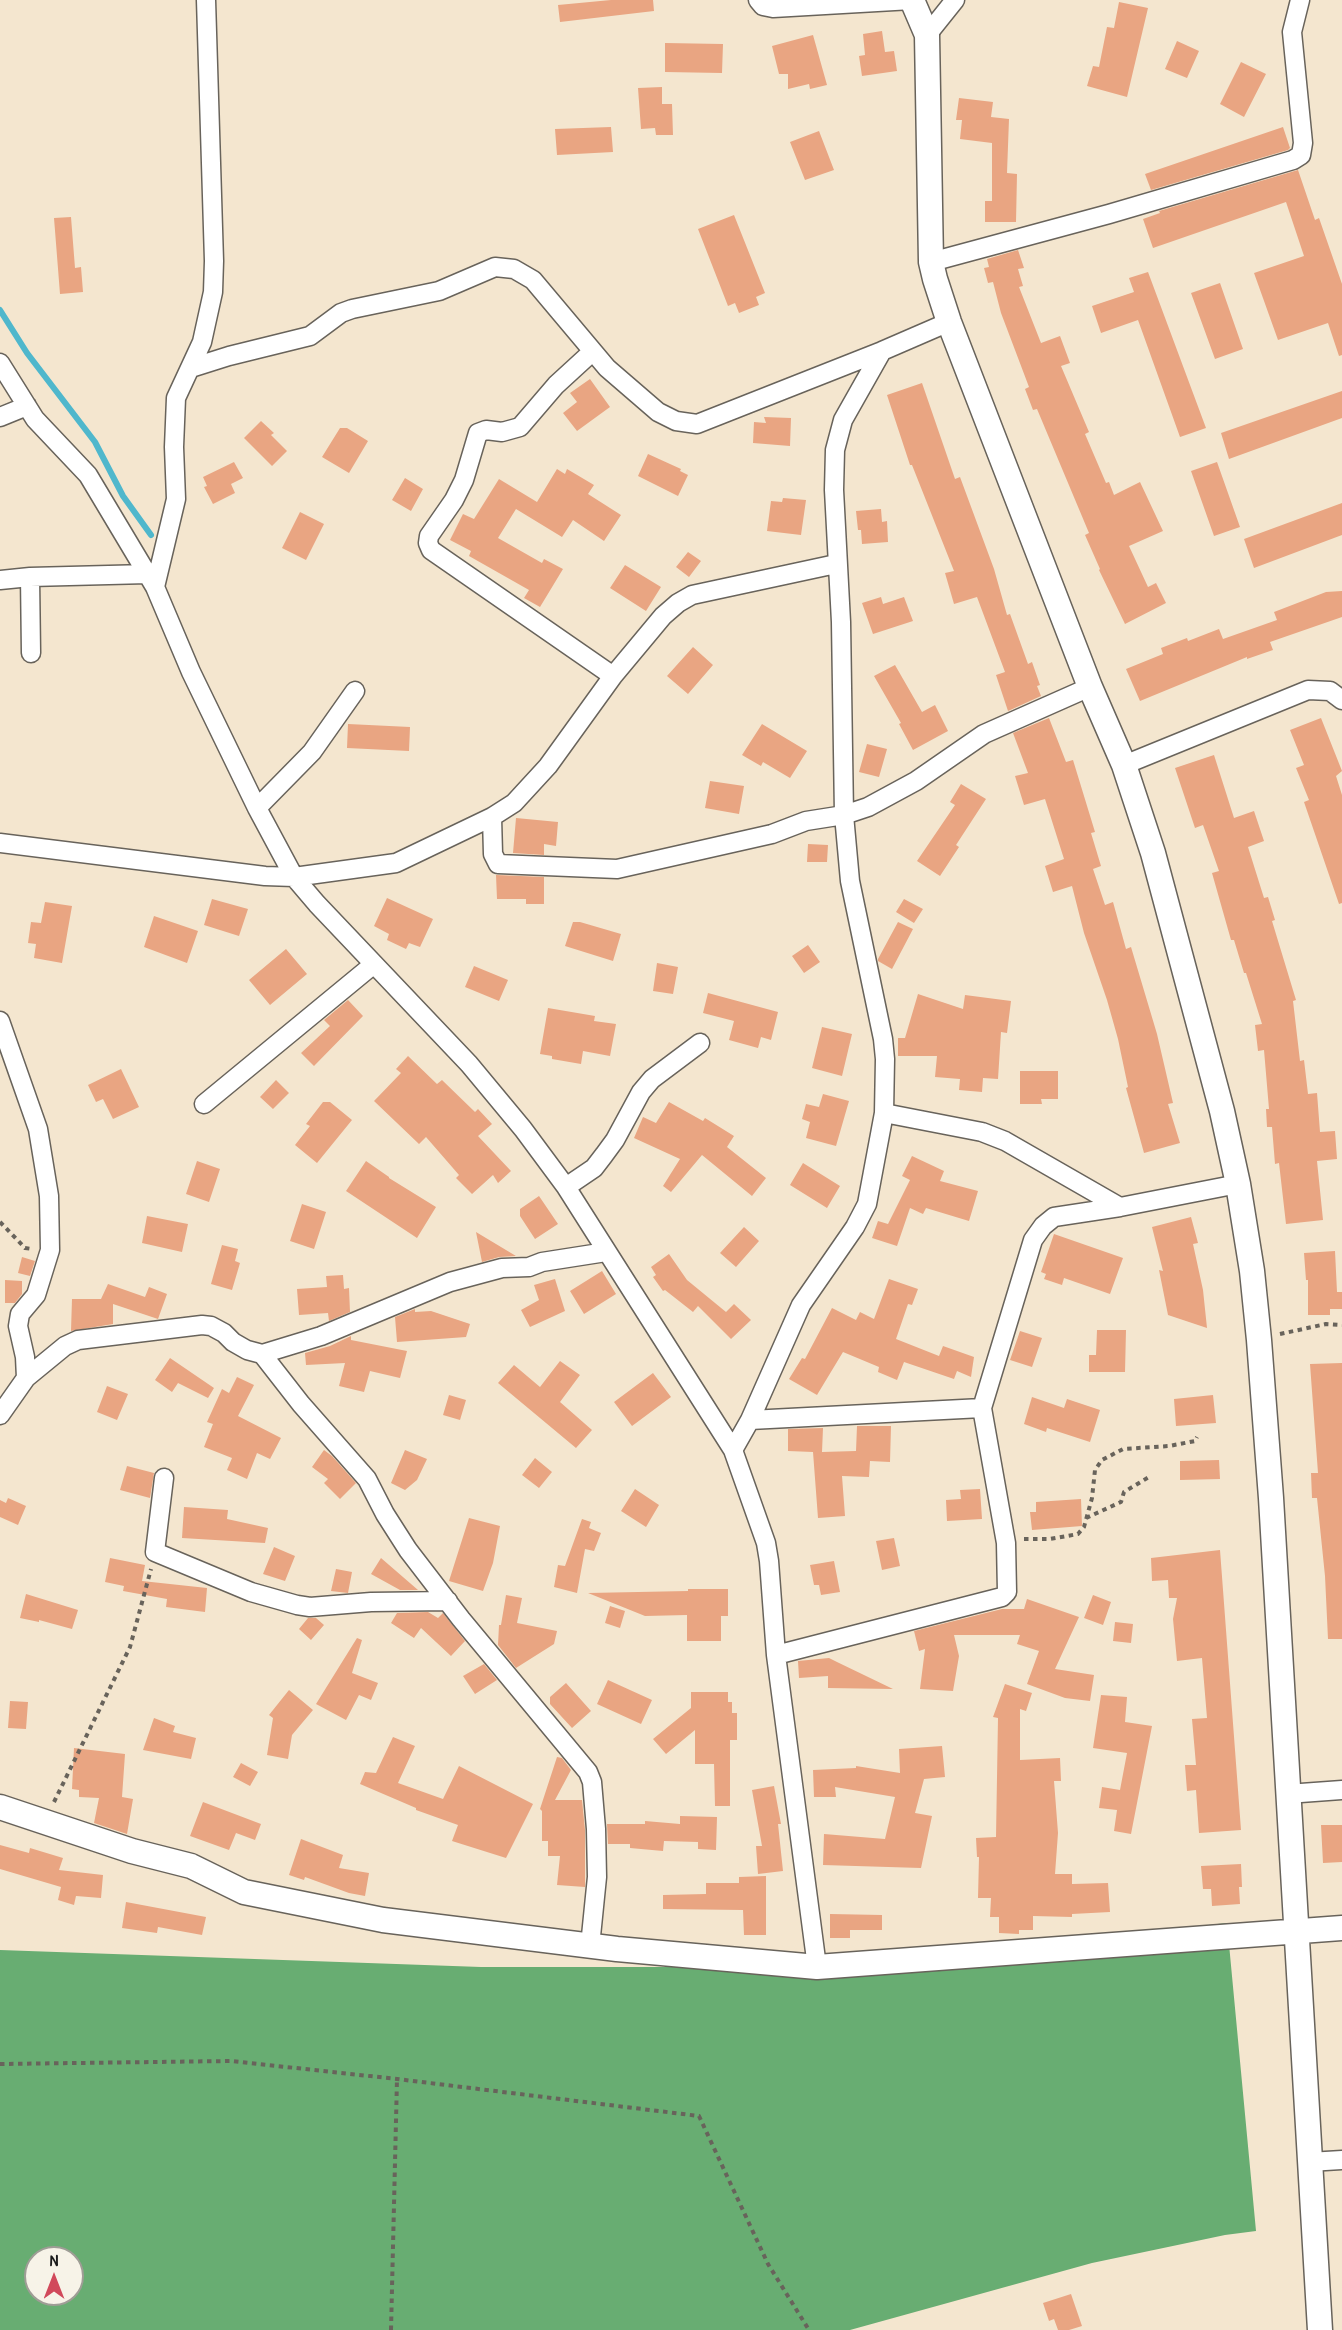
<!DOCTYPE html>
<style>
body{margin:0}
#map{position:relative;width:1342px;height:2330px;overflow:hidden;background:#f4e6cf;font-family:"Patrick Hand",sans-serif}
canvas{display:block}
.north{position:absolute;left:24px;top:2246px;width:60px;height:60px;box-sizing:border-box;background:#f7f3e8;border:2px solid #9f9d96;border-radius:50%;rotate:0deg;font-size:16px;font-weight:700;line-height:24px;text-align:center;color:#1c1c1c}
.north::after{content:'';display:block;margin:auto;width:21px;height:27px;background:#d1495b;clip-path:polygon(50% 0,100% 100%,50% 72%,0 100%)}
</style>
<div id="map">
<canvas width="1342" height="2330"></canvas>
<div class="north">N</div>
</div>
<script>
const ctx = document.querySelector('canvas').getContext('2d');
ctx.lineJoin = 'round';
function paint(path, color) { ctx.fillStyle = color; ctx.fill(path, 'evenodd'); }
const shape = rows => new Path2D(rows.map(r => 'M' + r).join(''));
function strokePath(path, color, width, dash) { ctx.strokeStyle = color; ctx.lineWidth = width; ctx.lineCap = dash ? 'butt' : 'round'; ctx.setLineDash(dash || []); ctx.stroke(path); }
paint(shape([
 [1227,1923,1256,2231,1225,2235,1092,2263,850,2330,0,2330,0,1950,481,1967,817,1967],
 [36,2258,72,2258,72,2294,36,2294]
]), '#68ad72');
strokePath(shape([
 [0,310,27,353,95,442,123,496,151,535]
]), '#4fb7cc', 6);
paint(shape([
 [611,0,653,0,654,11,560,22,558,5],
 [1119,2,1148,8,1127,97,1087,86,1093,66,1099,67,1107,27,1114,28],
 [882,31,885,52,894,51,897,71,862,76,859,56,865,55,863,34],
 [813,35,827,85,810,89,809,84,788,89,788,74,779,74,772,46],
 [1177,41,1199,51,1187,78,1165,69],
 [665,43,723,44,722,73,665,72],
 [1241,62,1266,74,1244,117,1220,104],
 [662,87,662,104,672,104,673,135,656,135,655,128,641,129,638,88],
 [959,98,993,102,991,117,1009,119,1007,173,1017,174,1016,222,985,222,985,201,992,201,992,143,960,139,962,120,956,120],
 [611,127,613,152,557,155,555,129],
 [1283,127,1290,148,1288,150,1151,190,1145,174],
 [819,131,834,170,805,180,790,142],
 [1298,170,1315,220,1319,218,1342,284,1342,355,1339,356,1328,323,1278,340,1254,273,1304,256,1286,202,1153,248,1143,219,1160,213,1159,211],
 [734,215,765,293,756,297,759,305,739,313,735,303,728,306,698,229],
 [71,217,75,268,81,267,83,292,60,294,54,218],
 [1018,250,1024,268,1018,269,1023,286,1019,287,1041,343,1060,336,1070,363,1061,366,1089,432,1085,434,1106,483,1109,482,1114,495,1140,482,1163,531,1129,546,1148,587,1156,583,1166,603,1125,624,1099,570,1100,569,1085,535,1089,533,1037,409,1033,410,1025,389,1029,387,1001,313,993,282,988,283,984,268,989,267,987,259],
 [1148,272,1206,428,1180,437,1138,320,1101,333,1092,306,1134,292,1129,278],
 [1220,283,1243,349,1215,359,1191,293],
 [590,379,610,407,577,431,563,413,577,402,570,393],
 [922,383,955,479,960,477,994,569,1007,615,1010,614,1028,664,1032,662,1040,685,1037,686,1041,696,1008,711,996,675,1005,672,977,597,954,604,945,573,954,571,912,465,910,465,887,395],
 [1342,391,1342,418,1229,459,1221,433],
 [764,417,791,418,790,446,753,443,754,422,766,423],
 [261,421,274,433,271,435,287,451,272,466,244,438],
 [340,428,347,428,368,441,349,473,322,457],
 [648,454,681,469,680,471,688,475,678,496,638,476],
 [234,462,243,478,231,484,235,493,213,504,204,487,207,486,203,477],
 [1217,462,1240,527,1214,536,1191,471],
 [557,469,565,474,567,469,594,485,588,494,621,515,604,541,573,520,562,537,516,509,498,538,542,563,544,559,563,569,540,607,524,598,529,590,469,556,471,551,450,540,463,514,474,519,499,479,537,502],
 [405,478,423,489,411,511,392,500],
 [783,498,806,500,801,535,767,531,771,501,782,502],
 [1342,503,1342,535,1254,568,1244,539],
 [881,509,882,522,887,521,888,542,862,544,861,530,858,530,856,511],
 [300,512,324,524,306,560,282,548],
 [688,552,701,561,689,577,676,567],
 [625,565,661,587,646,611,610,588],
 [1342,591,1342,617,1270,642,1273,650,1247,659,1247,657,1140,701,1126,669,1163,654,1161,648,1187,638,1188,641,1219,629,1223,639,1277,620,1274,612,1326,592],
 [881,597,883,604,904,597,913,621,873,634,862,603],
 [693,647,713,665,688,694,667,676],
 [895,665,922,712,935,705,948,731,913,750,899,724,901,723,874,676],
 [1049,718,1066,762,1073,760,1095,832,1091,833,1101,866,1093,869,1105,905,1113,902,1126,949,1131,947,1157,1034,1173,1103,1168,1104,1180,1143,1144,1153,1126,1088,1128,1087,1118,1039,1107,1000,1084,933,1072,886,1053,892,1045,866,1064,859,1045,799,1024,805,1015,776,1028,773,1013,733],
 [1321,718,1342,771,1336,776,1342,795,1342,903,1339,904,1304,802,1309,800,1296,768,1304,765,1290,730],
 [348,724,410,727,409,751,347,748],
 [762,724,807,751,790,778,763,762,761,766,742,755],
 [867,744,887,749,879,777,859,772],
 [1214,755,1234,818,1254,811,1264,841,1248,847,1264,898,1268,897,1275,920,1272,921,1296,1000,1293,1001,1300,1061,1304,1060,1308,1094,1317,1093,1320,1132,1335,1131,1337,1159,1317,1161,1323,1220,1286,1224,1279,1163,1275,1164,1272,1127,1267,1127,1266,1109,1269,1109,1264,1050,1258,1051,1255,1025,1262,1024,1246,973,1244,973,1234,940,1231,940,1212,873,1219,871,1203,825,1195,828,1175,768],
 [710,781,744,786,739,814,705,808],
 [961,784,986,799,956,845,959,847,940,876,917,861,955,805,950,802],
 [516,818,558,822,556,846,544,844,544,855,513,853],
 [808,844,828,845,827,862,807,862],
 [496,875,544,877,544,904,526,904,526,899,497,899],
 [387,898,433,919,420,947,409,943,406,949,387,940,389,934,374,926],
 [212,899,248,909,239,936,204,925],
 [904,899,923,909,914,923,896,912],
 [45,902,72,906,62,963,34,958,36,944,28,943,31,922,41,923],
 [154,916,198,931,187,963,144,947],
 [573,922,580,922,621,934,613,961,565,946],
 [898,922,913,929,892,969,878,961,878,959],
 [808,945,820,962,804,973,792,956],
 [286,949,307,974,270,1005,249,980],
 [657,963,678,967,673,994,653,991],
 [474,966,508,980,499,1001,465,987],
 [708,993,778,1012,771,1040,761,1037,758,1048,729,1040,734,1021,703,1013],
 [918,994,963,1009,965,995,1011,1001,1007,1033,1001,1032,998,1079,983,1078,982,1092,959,1090,960,1079,935,1077,937,1056,898,1056,898,1038,905,1038],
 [348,1000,363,1016,314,1066,301,1053,330,1026,324,1020],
 [548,1008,595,1016,594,1021,616,1024,610,1056,583,1051,581,1064,552,1059,552,1056,540,1054],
 [822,1027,852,1034,842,1076,812,1068],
 [408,1056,437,1084,442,1080,475,1112,478,1109,492,1124,478,1136,511,1171,498,1183,493,1175,472,1194,456,1178,459,1175,426,1137,419,1144,374,1101,401,1073,396,1069],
 [121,1069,139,1107,113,1119,103,1099,96,1102,88,1085],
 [1020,1071,1058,1071,1058,1099,1041,1099,1042,1104,1020,1104],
 [276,1080,289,1093,273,1109,260,1097],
 [823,1094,849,1101,836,1146,806,1138,810,1122,802,1119,806,1104,819,1107],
 [323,1102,330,1102,352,1120,317,1163,295,1145,310,1126,306,1124],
 [669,1102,703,1121,705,1118,734,1136,727,1147,766,1178,752,1196,702,1155,671,1192,663,1186,680,1159,634,1138,643,1117,656,1123],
 [912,1156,944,1171,940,1181,978,1191,969,1221,926,1208,923,1214,910,1208,897,1246,872,1238,878,1221,888,1224,910,1180,902,1176],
 [197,1161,220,1169,209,1202,186,1194],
 [366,1161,389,1177,389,1178,436,1207,417,1238,346,1191],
 [803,1163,840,1186,827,1208,790,1185],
 [539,1196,558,1224,535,1239,520,1216,520,1209],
 [302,1204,326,1212,314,1249,290,1241],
 [147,1216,188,1224,182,1252,142,1243],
 [1191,1217,1198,1243,1193,1244,1203,1290,1207,1328,1168,1315,1159,1270,1163,1271,1152,1227],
 [744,1227,759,1241,736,1267,720,1253],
 [476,1232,516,1256,499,1257,482,1262],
 [1054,1234,1123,1258,1110,1294,1064,1278,1062,1285,1044,1279,1046,1274,1041,1272],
 [222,1245,238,1249,235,1261,240,1263,232,1290,211,1284],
 [1335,1251,1337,1292,1342,1292,1342,1309,1330,1309,1330,1315,1308,1315,1308,1280,1306,1280,1304,1253],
 [669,1254,687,1280,726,1312,734,1304,751,1320,731,1339,698,1306,693,1312,665,1290,663,1291,653,1277,656,1275,651,1267],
 [22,1257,35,1261,30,1276,18,1273],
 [602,1271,616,1294,584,1314,570,1291],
 [343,1275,344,1289,349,1288,350,1312,329,1321,328,1313,299,1315,297,1289,327,1287,326,1276],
 [555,1279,565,1311,530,1327,521,1310,539,1300,534,1285],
 [889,1279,918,1289,912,1305,908,1304,896,1339,939,1356,943,1346,974,1357,971,1377,957,1371,954,1379,904,1362,897,1380,878,1372,879,1367,843,1352,817,1395,789,1379,802,1358,805,1359,832,1308,856,1320,860,1312,874,1319],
 [5,1280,22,1281,22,1294,15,1303,5,1303],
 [108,1284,145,1297,149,1287,167,1294,158,1319,113,1304,113,1324,71,1331,72,1299,101,1299],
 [415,1309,415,1312,431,1311,470,1324,466,1337,397,1342,395,1317],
 [1097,1330,1126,1330,1125,1372,1089,1372,1089,1355,1096,1355],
 [1020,1331,1042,1338,1032,1367,1010,1360],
 [351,1336,351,1340,407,1351,400,1378,370,1371,364,1392,339,1386,345,1363,306,1365,305,1353,330,1346],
 [170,1358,214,1388,208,1398,178,1383,172,1392,155,1380],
 [560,1361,580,1375,560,1402,592,1430,576,1448,498,1383,514,1365,540,1387],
 [1342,1363,1342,1639,1328,1639,1325,1576,1317,1498,1312,1498,1311,1473,1318,1473,1310,1364],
 [653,1373,671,1397,632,1426,614,1402],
 [237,1377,254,1385,238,1416,281,1438,270,1459,257,1453,247,1479,227,1470,232,1458,204,1447,213,1424,207,1422,222,1389,229,1393],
 [107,1386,128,1394,117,1420,97,1412],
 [449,1395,466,1400,460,1420,443,1415],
 [1213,1395,1216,1423,1176,1426,1174,1399],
 [1032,1397,1064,1408,1067,1399,1100,1410,1090,1442,1047,1428,1046,1432,1024,1424],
 [857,1426,891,1426,890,1462,870,1461,869,1477,842,1476,845,1516,818,1518,813,1452,788,1451,788,1429,823,1428,822,1452,856,1451],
 [324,1450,332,1456,356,1483,340,1499,324,1483,328,1479,312,1467],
 [405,1450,427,1459,417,1480,405,1490,391,1483],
 [535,1458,552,1472,539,1488,522,1475],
 [1219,1460,1220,1479,1180,1480,1180,1461],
 [127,1466,154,1473,150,1498,120,1490],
 [635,1489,659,1505,646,1527,621,1511],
 [980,1489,982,1519,947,1521,946,1500,961,1499,960,1490],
 [8,1498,26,1506,18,1525,0,1517,0,1500,6,1503],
 [1081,1499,1082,1526,1032,1530,1030,1512,1036,1512,1036,1502],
 [184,1507,228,1510,227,1519,268,1528,265,1543,182,1538],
 [469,1518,500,1526,493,1563,483,1591,449,1581],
 [582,1519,591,1522,589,1528,601,1533,594,1551,585,1549,577,1593,554,1587,558,1565,565,1566],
 [894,1538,900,1566,882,1570,876,1541],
 [274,1547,295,1556,285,1581,263,1574],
 [1220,1550,1241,1830,1199,1833,1196,1790,1187,1791,1185,1765,1196,1765,1192,1719,1207,1718,1202,1658,1177,1661,1173,1619,1177,1598,1169,1598,1168,1580,1152,1581,1151,1558],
 [110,1558,145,1565,142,1581,207,1588,205,1612,166,1607,167,1599,123,1591,124,1586,105,1582],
 [381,1558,418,1590,400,1590,371,1574],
 [834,1561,840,1592,821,1595,819,1585,814,1585,810,1565],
 [336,1569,352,1572,348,1593,331,1591],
 [688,1589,728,1589,728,1616,721,1616,721,1641,687,1641,687,1615,645,1616,588,1593,688,1591],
 [26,1594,78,1610,72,1629,39,1620,39,1622,20,1618],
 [506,1595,522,1598,517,1623,557,1631,554,1644,516,1668,498,1645,499,1625,501,1625],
 [1093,1595,1111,1602,1103,1625,1084,1618],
 [1027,1599,1079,1617,1055,1669,1094,1675,1090,1701,1065,1698,1027,1684,1039,1651,1017,1644,1020,1635,954,1635,959,1656,953,1691,920,1689,925,1649,919,1651,914,1631,1002,1609,1024,1609],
 [610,1606,625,1611,620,1628,605,1623],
 [428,1612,438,1618,443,1613,465,1641,451,1656,421,1628,414,1638,391,1623,397,1613],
 [308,1618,316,1618,324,1625,311,1640,299,1629],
 [1115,1622,1133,1624,1131,1643,1113,1641],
 [357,1638,362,1640,352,1673,378,1683,371,1700,359,1695,346,1720,316,1704],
 [829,1658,837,1662,893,1689,828,1688,828,1676,799,1678,798,1661],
 [484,1664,497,1680,475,1694,463,1676],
 [608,1680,652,1700,641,1724,597,1704],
 [566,1683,591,1711,572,1728,550,1704,550,1697],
 [1005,1684,1032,1693,1026,1711,1020,1709,1020,1760,1060,1758,1061,1781,1054,1781,1058,1833,1055,1874,1072,1874,1072,1884,1108,1883,1110,1912,1072,1914,1072,1917,1033,1916,1033,1930,1019,1930,1019,1934,999,1933,999,1917,990,1917,991,1898,978,1898,979,1857,977,1857,976,1838,996,1837,998,1718,993,1717],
 [289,1690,313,1710,292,1735,288,1759,267,1755,273,1718,269,1715],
 [691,1692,728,1692,728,1702,732,1702,732,1713,737,1713,737,1740,730,1740,730,1806,715,1806,714,1764,695,1764,695,1730,666,1754,653,1739,691,1708],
 [1101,1695,1127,1697,1125,1722,1152,1726,1131,1834,1114,1831,1117,1810,1099,1808,1102,1787,1120,1790,1127,1753,1093,1748],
 [10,1701,28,1702,26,1729,8,1728],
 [154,1718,175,1726,173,1732,196,1738,191,1759,143,1750],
 [393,1737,415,1746,398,1783,443,1799,459,1766,533,1804,506,1858,452,1841,458,1825,416,1810,416,1808,360,1784,365,1772,376,1773],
 [942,1746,945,1777,924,1779,915,1813,932,1816,921,1868,823,1865,824,1834,885,1839,895,1797,835,1787,836,1797,814,1797,813,1770,856,1768,856,1766,900,1773,899,1749],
 [74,1748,125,1754,122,1797,133,1799,127,1834,94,1823,99,1798,79,1797,79,1790,72,1789],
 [557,1757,562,1758,571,1770,555,1800,582,1800,585,1830,585,1887,557,1885,560,1856,548,1856,548,1841,542,1841,542,1811,540,1809],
 [241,1763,258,1772,250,1786,233,1777],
 [774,1786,781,1824,778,1824,783,1871,758,1874,756,1846,762,1846,752,1790],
 [203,1802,261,1824,255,1840,236,1833,229,1850,190,1836],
 [680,1816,717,1817,716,1850,698,1849,698,1842,664,1841,663,1851,630,1848,630,1844,608,1844,607,1824,645,1824,645,1821,680,1824],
 [1321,1825,1342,1825,1342,1862,1323,1863],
 [301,1839,343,1855,339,1868,369,1873,365,1896,349,1893,305,1877,304,1880,289,1875],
 [0,1845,29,1853,30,1848,63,1858,59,1870,103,1875,101,1898,76,1896,74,1905,58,1900,61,1887,0,1869],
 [1241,1864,1242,1887,1239,1887,1240,1904,1212,1906,1211,1889,1203,1889,1201,1866],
 [766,1876,766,1935,744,1935,743,1910,663,1909,663,1895,706,1894,706,1883,739,1883,739,1877],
 [126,1902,206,1917,202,1935,158,1927,157,1933,122,1928],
 [830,1914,882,1915,882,1930,850,1930,850,1938,830,1938],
 [1071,2294,1082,2326,1069,2330,1058,2330,1054,2319,1049,2321,1043,2303]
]), '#e9a582');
const street = shape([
 [758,0,763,6,773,8,912,0],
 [927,35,955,0],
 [931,262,1109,214,1293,160,1301,155,1303,143,1292,32,1300,0],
 [592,352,556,385,520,427,502,432,486,430,478,433,464,480,454,500,429,536,428,543,431,550,613,676],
 [0,363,35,419,88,475,155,587,191,672,257,808,294,877,317,904,469,1064,523,1129,566,1187,733,1450,766,1543,769,1561,776,1655,817,1967],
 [191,368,229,356,310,336,341,313,352,309,439,291,495,267,514,269,533,280,607,368,658,412,676,421,697,424,882,351],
 [0,417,27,406],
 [0,580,30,577],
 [155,587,176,499,174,447,176,398,202,342,213,292,214,261,206,0],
 [31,653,30,577,148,574],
 [1124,765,1308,690,1330,691,1342,700],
 [257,808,312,752,355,691],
 [492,817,493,854,498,864,617,869,772,834,806,821,844,815,868,807,916,781,984,734,1090,687],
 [0,843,265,876,294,877,396,863,492,817,514,803,548,766,613,676,663,616,678,603,692,595,836,564],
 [0,1021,38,1129,49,1196,50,1250,36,1295,20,1314,18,1326,25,1357,26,1378,0,1415],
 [204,1104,374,964],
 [884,1113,982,1132,1005,1141,1120,1207,1238,1184],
 [566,1187,594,1168,604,1155,615,1140,641,1092,652,1079,700,1043],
 [262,1354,301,1404,367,1479,385,1514,408,1550,461,1619,588,1772,592,1782,596,1829,597,1877,590,1946],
 [26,1378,65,1346,78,1340,202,1325,211,1326,224,1333,233,1342,247,1350,262,1354,321,1336,450,1282,502,1268,529,1267,542,1262,606,1252],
 [750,1420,982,1408],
 [733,1450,750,1420,801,1305,855,1227,867,1204,884,1113,885,1059,883,1039,850,881,844,815,841,622,834,490,835,450,843,420,882,351,949,322],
 [164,1478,155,1552,251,1592,297,1605,310,1607,371,1602,448,1601],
 [776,1655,1002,1597,1007,1592,1006,1543,982,1408,1033,1240,1043,1226,1054,1217,1120,1207],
 [1287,1794,1342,1790],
 [1309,2162,1342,2160]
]);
const secondary = shape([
 [912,0,927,35,931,262,935,279,949,322,1090,687,1124,765,1153,853,1222,1111,1238,1184,1252,1271,1259,1340,1271,1498,1320,2330],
 [0,1807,132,1851,191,1866,244,1892,383,1920,617,1949,817,1967,1342,1928]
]);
strokePath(street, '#68635b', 21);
strokePath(secondary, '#68635b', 27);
strokePath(shape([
 [0,1222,25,1248,32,1249],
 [1280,1334,1326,1324,1342,1325],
 [1086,1518,1121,1502,1124,1492,1149,1477],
 [1024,1539,1050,1539,1078,1534,1084,1527,1092,1498,1095,1470,1102,1460,1123,1449,1169,1446,1195,1441,1197,1437],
 [54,1802,130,1647,151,1569],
 [0,2064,231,2061,397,2079,699,2116,768,2264,809,2330],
 [391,2330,397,2079]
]), '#68635b', 4, [4.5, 4.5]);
strokePath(street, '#fff', 18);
strokePath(secondary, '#fff', 24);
</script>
